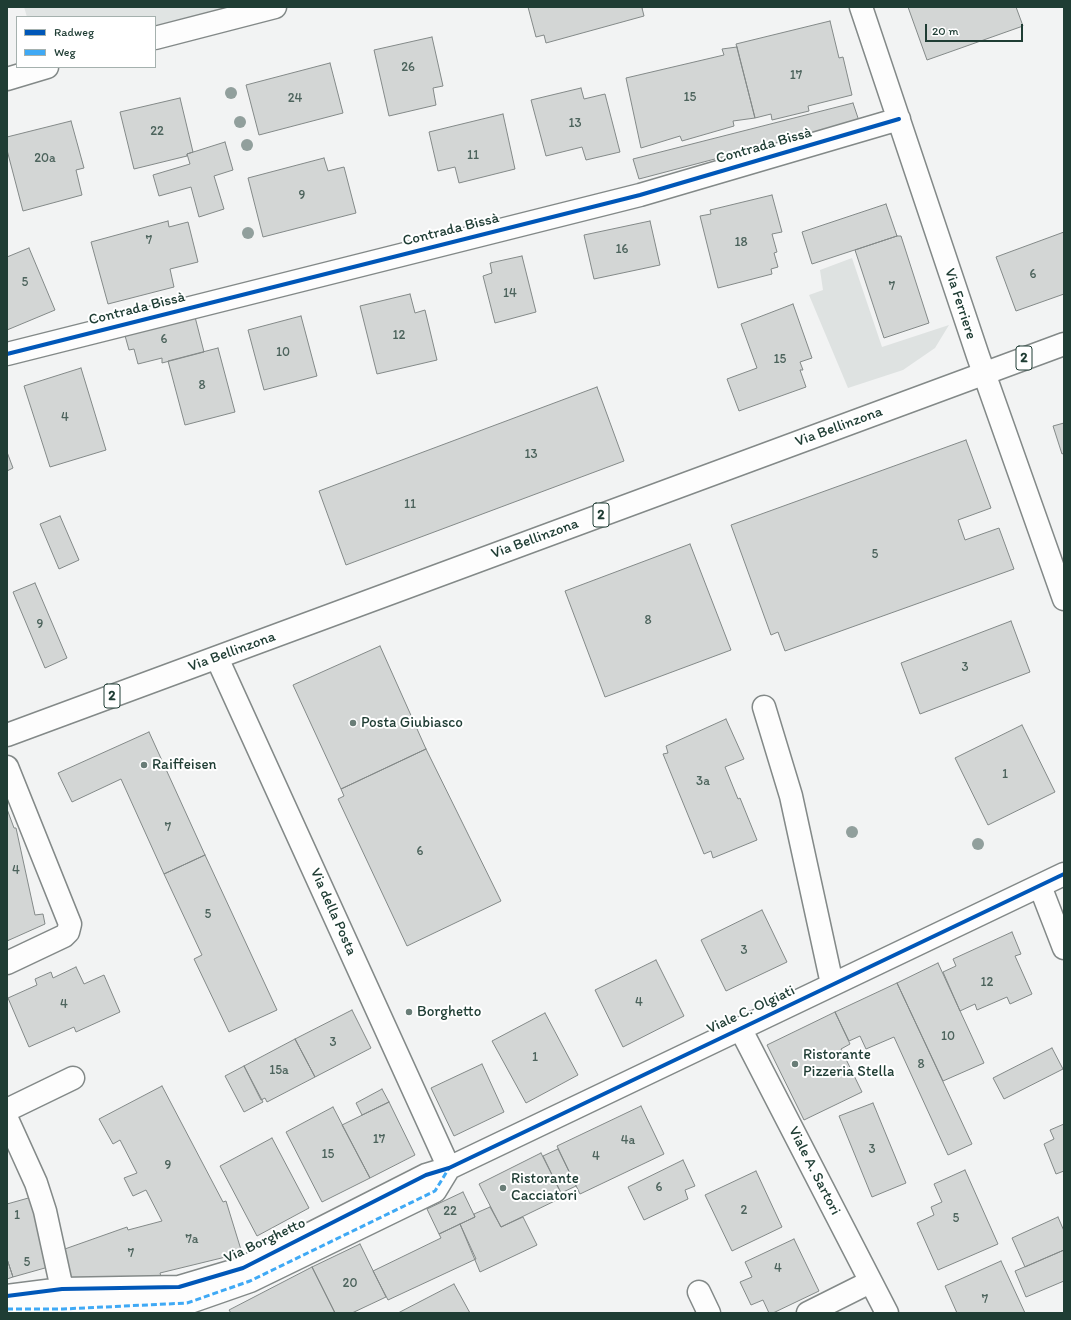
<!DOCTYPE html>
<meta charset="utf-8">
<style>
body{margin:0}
#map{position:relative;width:1071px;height:1320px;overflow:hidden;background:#f2f3f3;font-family:Itim,sans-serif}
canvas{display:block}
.frame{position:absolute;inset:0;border:8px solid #1f3d34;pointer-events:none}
.legend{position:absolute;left:16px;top:16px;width:140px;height:52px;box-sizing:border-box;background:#fff;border:1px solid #a5b1ae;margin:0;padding:5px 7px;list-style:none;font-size:12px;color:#1f3d34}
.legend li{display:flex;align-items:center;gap:8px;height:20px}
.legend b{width:20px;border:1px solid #a5b1ae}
.scale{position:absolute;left:925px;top:24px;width:98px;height:18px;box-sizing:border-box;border:2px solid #1f3d34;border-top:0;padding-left:5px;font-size:12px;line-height:14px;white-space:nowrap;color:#1f3d34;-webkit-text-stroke:3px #fff;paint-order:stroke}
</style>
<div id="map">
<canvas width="1071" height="1320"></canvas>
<div class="frame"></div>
<ul class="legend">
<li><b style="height:5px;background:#0057b8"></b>Radweg</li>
<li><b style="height:5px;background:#3fa9f5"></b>Weg</li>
</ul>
<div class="scale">20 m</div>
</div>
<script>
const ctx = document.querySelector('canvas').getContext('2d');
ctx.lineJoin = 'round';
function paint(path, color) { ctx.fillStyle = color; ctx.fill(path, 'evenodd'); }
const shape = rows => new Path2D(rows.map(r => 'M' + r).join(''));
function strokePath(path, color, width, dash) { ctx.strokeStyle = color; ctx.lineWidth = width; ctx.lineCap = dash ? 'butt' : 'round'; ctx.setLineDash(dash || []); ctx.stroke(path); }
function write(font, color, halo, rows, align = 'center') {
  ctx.font = font + ' Itim,sans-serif'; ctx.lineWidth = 4; ctx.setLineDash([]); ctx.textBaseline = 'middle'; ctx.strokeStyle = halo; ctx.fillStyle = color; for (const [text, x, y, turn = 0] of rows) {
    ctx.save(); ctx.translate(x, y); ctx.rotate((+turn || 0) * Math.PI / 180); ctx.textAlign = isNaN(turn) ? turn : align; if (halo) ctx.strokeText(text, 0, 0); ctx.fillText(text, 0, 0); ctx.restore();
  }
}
paint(shape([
 [24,7,275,7,155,38,155,17,27,17]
]), '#e0e4e3');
paint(shape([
 [852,258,882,347,949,325,935,348,903,370,848,388,809,295,823,290,820,270]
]), '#dee2e1');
const building = shape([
 [528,7,645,7,642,8,644,16,546,43,544,35,536,37,528,7],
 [908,7,1016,7,1023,26,927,60,908,7],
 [830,21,839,58,843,57,852,95,808,106,809,111,772,120,771,114,755,118,736,44,830,21],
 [432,37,443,86,433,88,436,105,389,116,374,50,432,37],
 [737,47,755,118,733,121,734,126,682,141,680,136,641,148,626,78,724,55,722,49,737,47],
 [330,63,343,113,259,135,246,85,330,63],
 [581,88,584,99,605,94,620,152,586,160,582,147,546,156,531,100,581,88],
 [180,98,193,152,187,154,187,156,134,169,120,112,180,98],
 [853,103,859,121,639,179,633,159,853,103],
 [503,114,515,169,459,183,455,167,438,171,429,132,503,114],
 [71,121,84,168,76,170,82,195,23,211,7,150,7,137,71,121],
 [225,142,233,170,214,176,224,209,199,217,191,187,159,196,153,175,190,164,187,154,225,142],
 [324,158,328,171,344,167,356,213,263,237,248,178,324,158],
 [772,195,782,232,772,234,777,252,774,253,778,267,771,269,772,274,718,288,700,216,711,214,710,210,772,195],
 [886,204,897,236,812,264,802,232,886,204],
 [168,221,169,227,188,222,198,262,170,269,174,287,108,304,91,242,168,221],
 [650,221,660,265,594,279,584,235,650,221],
 [1064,232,1064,294,1016,311,996,257,1064,232],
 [897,236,901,236,929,323,884,338,855,250,897,236],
 [29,248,55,310,7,330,7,257,29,248],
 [522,256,536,312,495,323,483,276,492,273,490,263,522,256],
 [410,294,415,313,425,310,437,360,377,374,360,306,410,294],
 [793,304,812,358,800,362,803,370,800,370,806,387,739,411,727,379,757,368,741,324,793,304],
 [194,313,204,352,162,363,162,358,138,364,134,349,129,350,124,332,194,313],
 [301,316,317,376,264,390,248,330,301,316],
 [218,348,235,412,185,425,168,361,218,348],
 [81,368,106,450,50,467,24,386,81,368],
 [597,387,624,461,346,565,319,491,597,387],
 [1064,423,1064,453,1062,454,1053,426,1064,423],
 [966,440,991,508,958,520,965,540,999,528,1014,569,785,651,778,632,771,635,731,525,966,440],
 [7,452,13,468,7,471,7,452],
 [60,516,79,560,59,569,40,524,60,516],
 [690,544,731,650,605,697,565,591,690,544],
 [35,583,67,658,45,668,13,592,35,583],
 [1011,621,1030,672,920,714,901,663,1011,621],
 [380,646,426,749,341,789,293,685,380,646],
 [726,719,744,759,725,767,738,799,740,798,757,840,713,858,711,851,704,854,663,754,668,753,666,746,726,719],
 [1022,725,1055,792,988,825,955,758,1022,725],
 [149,732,205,855,164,874,121,779,72,802,58,773,149,732],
 [426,749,501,901,407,946,338,799,344,796,341,789,426,749],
 [7,809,14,828,16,828,35,915,43,914,45,924,7,941,7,809],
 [205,855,277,1010,229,1032,194,959,202,955,164,874,205,855],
 [762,910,787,962,726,991,701,940,762,910],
 [1012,932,1021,954,1015,956,1032,994,1010,1004,1007,997,977,1010,975,1004,960,1011,943,972,956,966,953,959,1012,932],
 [656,960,684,1016,623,1047,595,990,656,960],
 [938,963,984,1063,943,1081,897,983,938,963],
 [76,967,84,984,104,975,120,1012,76,1032,74,1027,29,1047,8,998,37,985,35,979,51,972,53,978,76,967],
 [897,983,972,1144,948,1155,894,1037,866,1049,860,1036,849,1041,835,1012,897,983],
 [352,1010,371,1048,315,1077,295,1039,352,1010],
 [835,1012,850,1044,841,1049,862,1092,804,1120,767,1045,835,1012],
 [545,1013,578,1075,526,1103,492,1041,545,1013],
 [295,1039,315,1077,267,1102,265,1098,261,1100,244,1066,295,1039],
 [1052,1048,1063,1069,1004,1099,993,1078,1052,1048],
 [482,1064,504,1112,454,1136,431,1088,482,1064],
 [244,1066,263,1102,244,1112,225,1076,244,1066],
 [162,1086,223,1202,226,1201,242,1253,160,1273,163,1284,74,1286,62,1250,127,1227,128,1230,162,1221,146,1190,133,1196,124,1178,137,1173,120,1140,113,1144,99,1119,162,1086],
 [382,1089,389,1102,362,1115,356,1103,382,1089],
 [389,1102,415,1155,370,1178,342,1125,389,1102],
 [873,1103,906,1183,872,1197,839,1116,873,1103],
 [641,1106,664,1154,580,1194,557,1146,641,1106],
 [333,1107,370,1178,322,1202,286,1132,333,1107],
 [1064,1124,1064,1171,1056,1174,1044,1144,1054,1139,1050,1130,1064,1124],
 [272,1138,309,1208,257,1236,220,1166,272,1138],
 [558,1149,576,1186,561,1193,543,1156,558,1149],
 [541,1153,563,1197,501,1227,479,1184,541,1153],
 [683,1160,695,1186,685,1190,688,1199,644,1220,628,1187,683,1160],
 [965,1170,998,1244,938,1270,917,1223,934,1215,931,1207,942,1202,934,1184,965,1170],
 [756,1171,782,1227,732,1251,705,1195,756,1171],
 [463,1192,475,1217,439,1234,427,1209,463,1192],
 [32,1197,52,1266,13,1277,7,1259,7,1204,32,1197],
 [490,1207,501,1227,523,1217,537,1245,480,1272,460,1224,475,1217,474,1214,490,1207],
 [1058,1217,1064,1231,1064,1250,1025,1267,1012,1238,1058,1217],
 [460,1224,476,1259,388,1300,373,1271,441,1238,439,1234,460,1224],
 [794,1239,819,1291,773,1313,769,1313,763,1300,751,1305,740,1282,752,1277,745,1262,794,1239],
 [360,1244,386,1297,352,1313,335,1313,312,1267,360,1244],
 [1064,1250,1064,1281,1026,1297,1015,1271,1064,1250],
 [7,1259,13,1277,7,1279,7,1259],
 [1001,1261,1025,1313,957,1313,945,1286,1001,1261],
 [312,1267,335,1313,231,1313,229,1310,312,1267],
 [454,1284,470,1313,398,1313,454,1284]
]);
paint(building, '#d3d6d5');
strokePath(building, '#838988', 1);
const minor = shape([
 [861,7,978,356,1064,599],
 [155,38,275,7],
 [7,79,47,67],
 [7,354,640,195,899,119],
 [217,658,449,1168],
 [764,707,791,796,832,984],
 [7,767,70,924,68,932,64,936,7,963],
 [1040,886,1064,948],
 [740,1028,887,1313],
 [7,1110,73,1078],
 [7,1119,36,1183,45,1211,62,1289,63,1304],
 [699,1292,709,1313],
 [7,1296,62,1289,179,1287,243,1268,426,1175,449,1168,1064,874],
 [7,1309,63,1309,187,1303,250,1281,435,1191,449,1168],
 [808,1313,870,1282]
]);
const major = shape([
 [7,735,1064,344]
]);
strokePath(minor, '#838988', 25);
strokePath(major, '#838988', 25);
strokePath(minor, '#fdfdfd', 22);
strokePath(major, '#fdfdfd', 22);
strokePath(shape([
 [7,1309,63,1309,187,1303,250,1281,435,1191,449,1168]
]), '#3fa9f5', 3, [6, 3]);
strokePath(shape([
 [7,354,640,195,899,119],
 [7,1296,62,1289,179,1287,243,1268,426,1175,449,1168,1064,874]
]), '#0057b8', 4);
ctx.fillStyle = '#919f9c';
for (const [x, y] of [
 [231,93],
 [240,122],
 [247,145],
 [248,233],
 [852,832],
 [978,844]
]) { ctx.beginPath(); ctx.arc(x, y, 6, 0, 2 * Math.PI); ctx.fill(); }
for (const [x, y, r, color] of [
 [353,723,4,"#697d77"],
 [144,765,4,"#697d77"],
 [409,1012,4,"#697d77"],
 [795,1064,4,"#697d77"],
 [503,1188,4,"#697d77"]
]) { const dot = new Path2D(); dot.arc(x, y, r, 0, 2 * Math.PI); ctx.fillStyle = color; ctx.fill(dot); strokePath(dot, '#fff', 1.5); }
write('13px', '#4c635c', null, [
 ["26",408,68],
 ["17",796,76],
 ["15",690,98],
 ["24",295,99],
 ["13",575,124],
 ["22",157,132],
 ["11",473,156],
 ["20a",45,159],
 ["9",302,196],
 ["7",149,241],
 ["18",741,243],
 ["16",622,250],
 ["6",1033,275],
 ["5",25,283],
 ["7",892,287],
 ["14",510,294],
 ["12",399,336],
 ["6",164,340],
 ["10",283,353],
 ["15",780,360],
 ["8",202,386],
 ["4",65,418],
 ["13",531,455],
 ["11",410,505],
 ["5",875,555],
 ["8",648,621],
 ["9",40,625],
 ["3",965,668],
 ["1",1005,775],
 ["3a",703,782],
 ["7",168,828],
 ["6",420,852],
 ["4",16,871],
 ["5",208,915],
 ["3",744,951],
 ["12",987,983],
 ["4",639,1003],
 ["4",64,1005],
 ["10",948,1037],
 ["3",333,1043],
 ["1",535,1058],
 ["8",921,1065],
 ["15a",279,1071],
 ["17",379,1140],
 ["4a",628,1141],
 ["3",872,1150],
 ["15",328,1155],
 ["4",596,1157],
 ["9",168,1166],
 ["6",659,1188],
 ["2",744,1211],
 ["22",450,1212],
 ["1",17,1216],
 ["5",956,1219],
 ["7a",192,1240],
 ["7",131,1254],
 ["5",27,1263],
 ["4",778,1269],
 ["20",350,1284],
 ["7",985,1300]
]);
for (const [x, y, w] of [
 [1024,358,16],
 [601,515,16],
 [112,696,16]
]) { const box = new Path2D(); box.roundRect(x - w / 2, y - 12, w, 24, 3); ctx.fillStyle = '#fff'; ctx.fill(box); strokePath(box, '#1f3d34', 1); }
write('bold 14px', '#1f3d34', null, [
 ["2",1024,358],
 ["2",601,515],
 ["2",112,696]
]);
write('15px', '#1f3d34', '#fff', [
 ["Contrada Bissà",764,146,-16],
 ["Contrada Bissà",451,230,-14],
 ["Via Ferriere",960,304,72],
 ["Contrada Bissà",137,309,-14],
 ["Via Bellinzona",839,427,-20],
 ["Via Bellinzona",535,539,-20],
 ["Via Bellinzona",232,652,-20],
 ["Via della Posta",333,912,66],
 ["Viale C. Olgiati",751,1010,-25],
 ["Viale A. Sartori",814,1171,63],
 ["Via Borghetto",265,1241,-25]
]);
write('15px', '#1f3d34', '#fff', [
 ["Posta Giubiasco",361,723],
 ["Raiffeisen",152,765],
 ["Borghetto",417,1012],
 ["Ristorante",803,1055],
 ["Pizzeria Stella",803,1072],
 ["Ristorante",511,1179],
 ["Cacciatori",511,1196]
], 'left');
</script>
